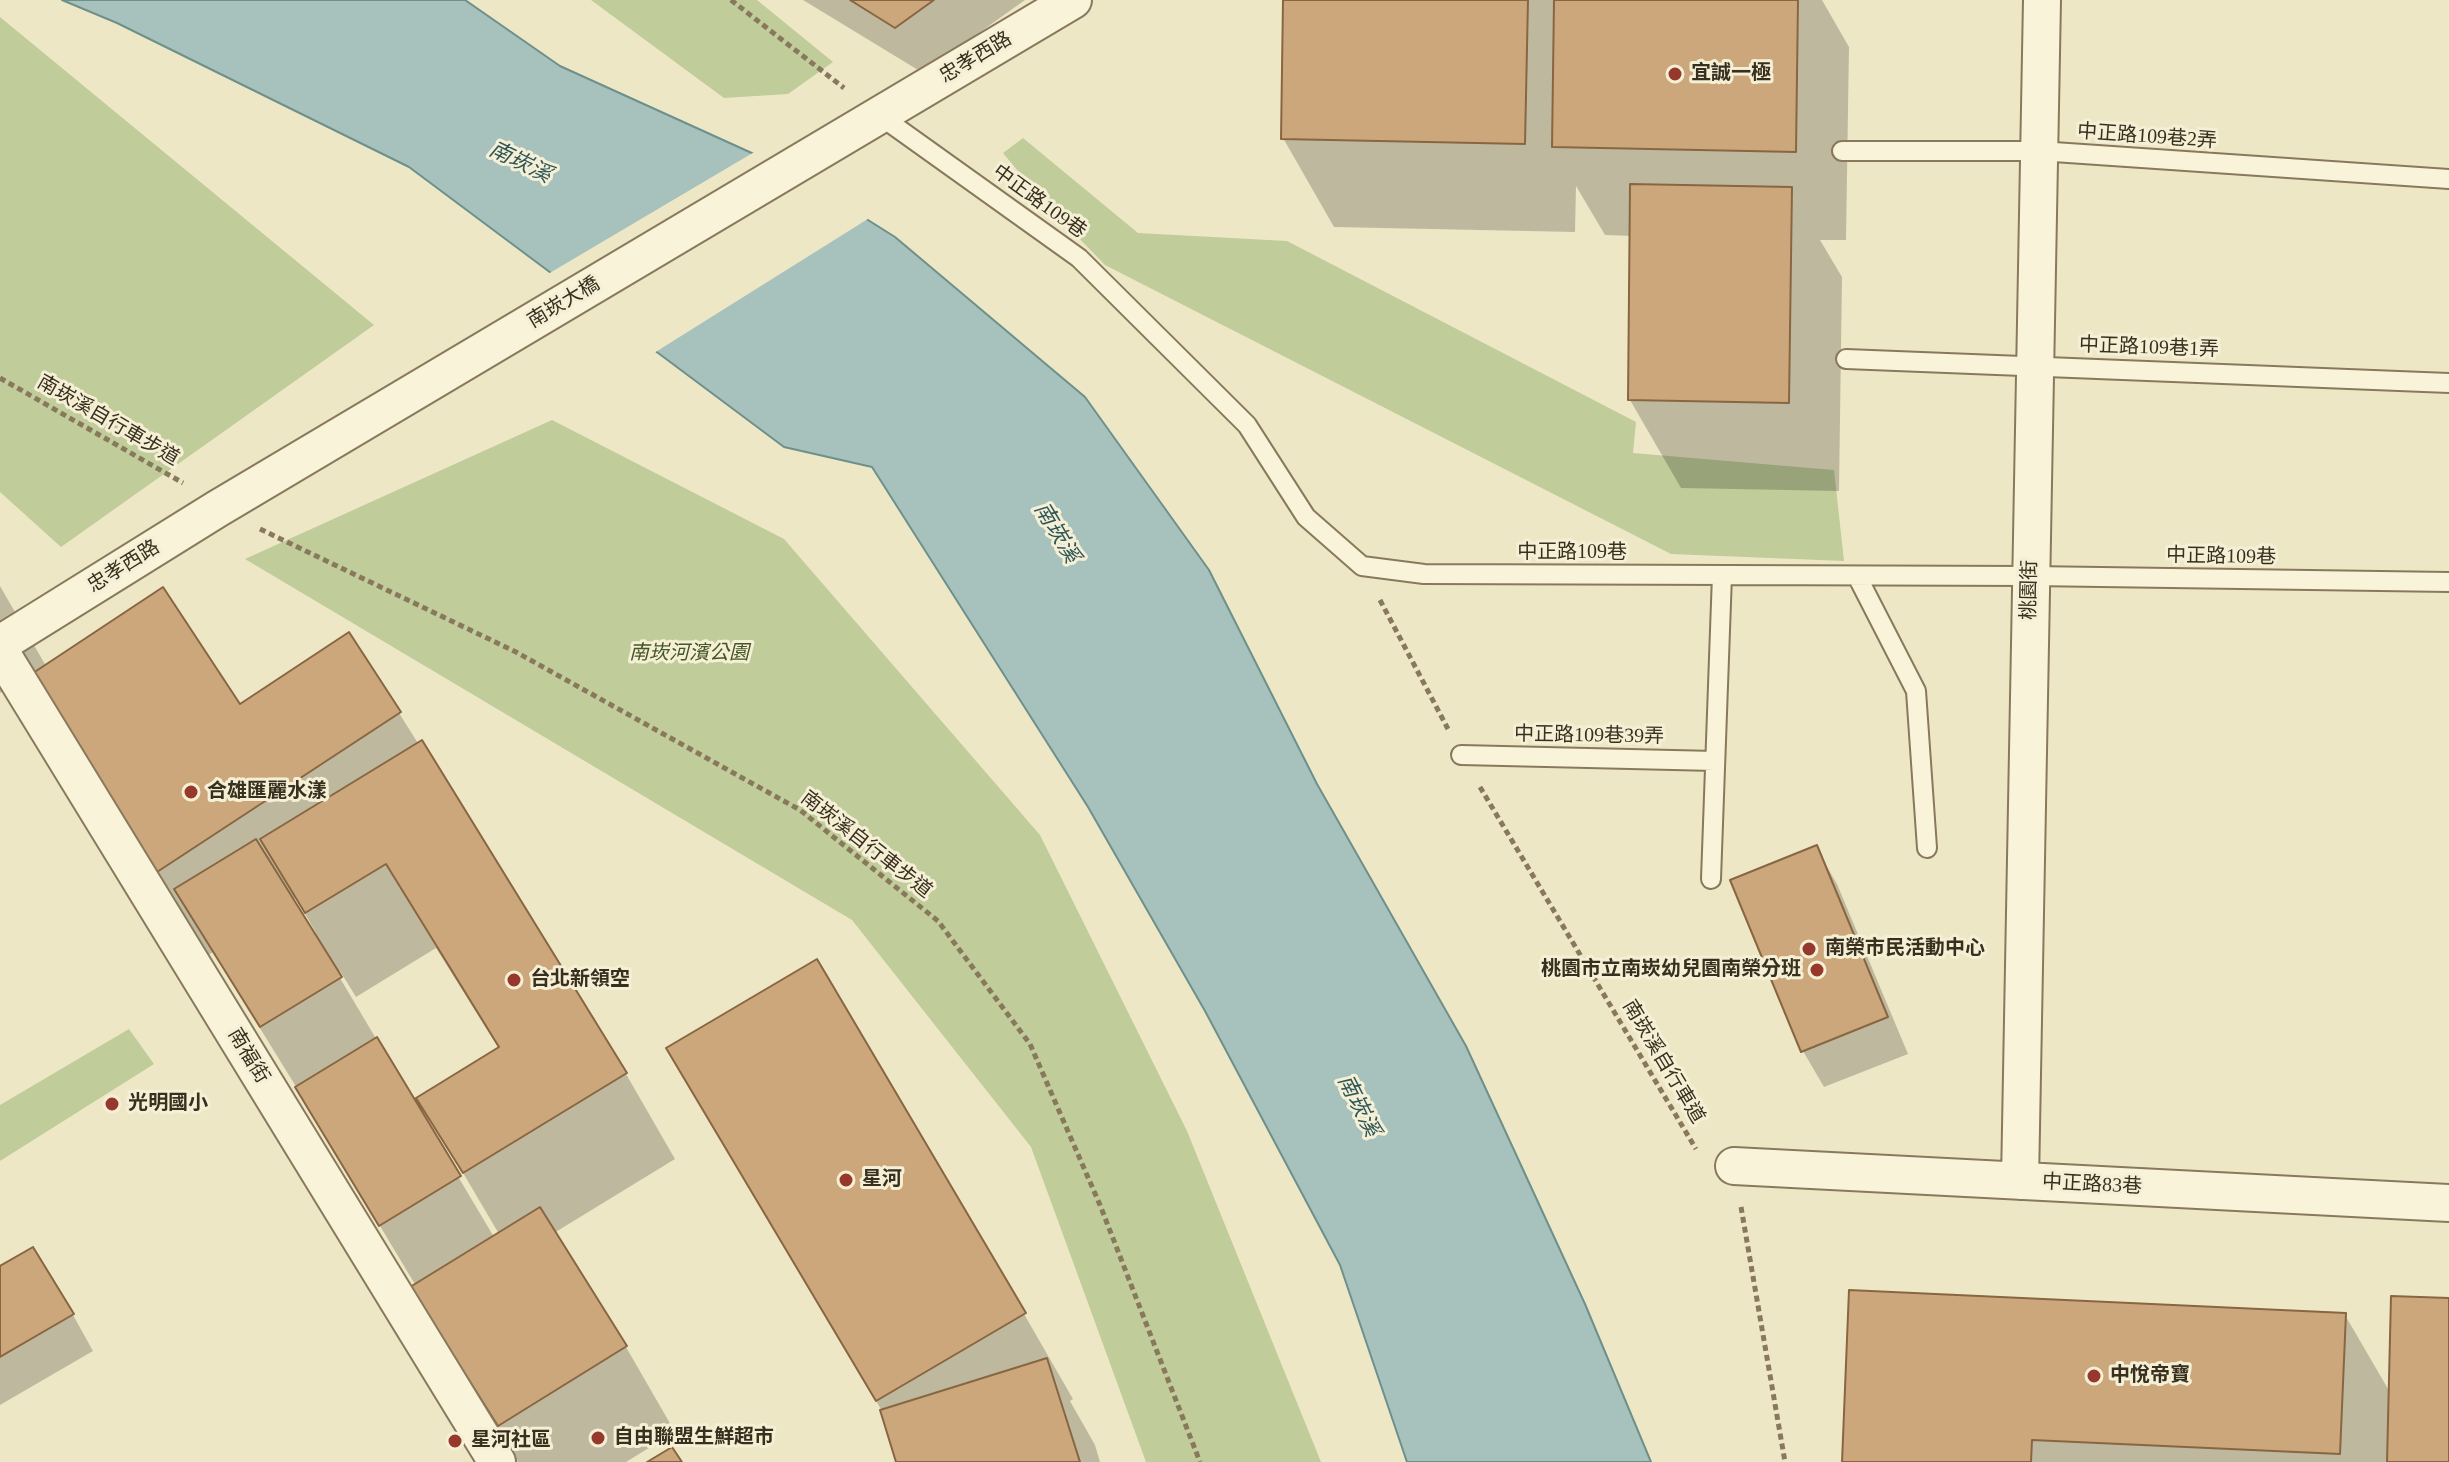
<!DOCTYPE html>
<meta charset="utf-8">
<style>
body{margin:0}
canvas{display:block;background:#eee7c6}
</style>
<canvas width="2449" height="1462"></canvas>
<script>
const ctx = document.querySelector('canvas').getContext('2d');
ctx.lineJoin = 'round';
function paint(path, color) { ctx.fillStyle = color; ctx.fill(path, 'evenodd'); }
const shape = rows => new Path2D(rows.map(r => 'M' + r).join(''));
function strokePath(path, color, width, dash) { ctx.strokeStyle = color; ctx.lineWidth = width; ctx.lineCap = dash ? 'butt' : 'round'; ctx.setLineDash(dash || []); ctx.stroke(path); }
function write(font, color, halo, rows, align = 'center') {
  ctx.font = font + ' "Times New Roman","Noto Sans TC",serif'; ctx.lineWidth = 6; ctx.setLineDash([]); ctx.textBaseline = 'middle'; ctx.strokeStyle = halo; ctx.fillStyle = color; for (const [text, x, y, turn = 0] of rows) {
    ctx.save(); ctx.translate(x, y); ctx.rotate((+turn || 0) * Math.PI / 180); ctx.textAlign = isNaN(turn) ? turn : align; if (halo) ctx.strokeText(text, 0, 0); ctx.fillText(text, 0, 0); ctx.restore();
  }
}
paint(shape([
 [591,0,757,0,833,62,788,94,724,98],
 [0,17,374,325,61,547,0,492],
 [1023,138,1138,233,1287,241,1636,422,1633,453,1834,470,1844,561,1671,554,1105,265,1042,200,1003,153],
 [552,420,784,539,1040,835,1187,1131,1321,1462,1146,1462,1031,1147,852,920,245,559],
 [129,1029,154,1064,0,1161,0,1105]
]), '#c0cc99');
const water = shape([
 [62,0,465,0,560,66,787,169,895,237,1085,397,1209,570,1317,784,1466,1046,1585,1304,1651,1462,1407,1462,1340,1265,1205,1011,1088,807,872,467,784,447,409,167,117,23,62,0]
]);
paint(water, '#a7c1bd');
strokePath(water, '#6e908b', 2);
paint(shape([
 [756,151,789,166,871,217,654,353,548,274]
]), '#eee7c6');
paint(shape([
 [803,0,1025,0,923,73],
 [1285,0,1822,0,1849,47,1846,240,1820,240,1842,277,1839,491,1681,488,1630,400,1632,236,1605,235,1576,186,1575,232,1334,227,1283,138],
 [0,586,46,666,239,707,399,713,626,1074,675,1159,554,1233,626,1347,675,1432,626,1462,518,1462,462,1373,413,1288,416,1286,311,1111,213,952,207,956,28,675,0,693],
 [296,898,316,933,313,935,291,900],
 [436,948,499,1049,419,1098,499,1234,494,1237,337,973,340,971,356,997],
 [1816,848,1837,884,1908,1054,1824,1087,1803,1051],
 [718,1133,1024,1314,1073,1399,1070,1401,1095,1445,1100,1462,898,1462,882,1411],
 [0,1268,73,1315,93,1351,0,1405],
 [2449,1300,2449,1462,1844,1462,2345,1315,2391,1394]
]), '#0003');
const building = shape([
 [850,0,934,0,895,28,850,0],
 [1283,0,1528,0,1525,144,1281,139,1283,0],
 [1554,0,1798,0,1796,152,1552,147,1554,0],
 [1630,184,1792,187,1789,403,1628,400,1630,184],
 [163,587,240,704,349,632,401,712,157,872,27,677,163,587],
 [422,740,627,1073,463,1173,416,1098,499,1047,386,864,305,913,260,839,422,740],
 [256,839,342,977,260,1027,174,889,256,839],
 [1817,845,1888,1017,1801,1052,1730,880,1817,845],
 [817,959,1026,1313,876,1401,666,1048,817,959],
 [377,1037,461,1176,379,1226,295,1087,377,1037],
 [540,1207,627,1346,498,1426,410,1287,540,1207],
 [33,1247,74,1314,0,1357,0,1266,33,1247],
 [1849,1290,2346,1313,2340,1454,2032,1440,2031,1462,1842,1462,1849,1290],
 [2391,1296,2449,1298,2449,1462,2387,1462,2391,1296],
 [1047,1358,1080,1462,896,1462,880,1410,1047,1358],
 [672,1447,682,1462,647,1462,672,1447]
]);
paint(building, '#cca77c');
strokePath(building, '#886642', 2);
const service = shape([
 [879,115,1079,258,1247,425,1306,517,1362,566,1424,574,2031,576,2449,582],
 [1842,151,2039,151,2449,179],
 [1846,359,2449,383],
 [1857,576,1916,691,1927,848],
 [1461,755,1715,761],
 [1711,879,1722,575]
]);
const minor = shape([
 [0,644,217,509,1073,0],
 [0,651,497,1462],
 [1734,1166,2449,1203],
 [2020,1181,2042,0]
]);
strokePath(service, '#89795c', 22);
strokePath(minor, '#89795c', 40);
strokePath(shape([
 [731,0,844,88],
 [0,378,183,483],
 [260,529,516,652,800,810,938,921,1030,1044,1100,1205,1200,1462],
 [1380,600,1448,729],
 [1480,787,1696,1149],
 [1741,1207,1785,1462]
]), '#89795c', 5, [6, 4]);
strokePath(service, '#f9f3d9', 18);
strokePath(minor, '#f9f3d9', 36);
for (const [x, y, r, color] of [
 [1675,74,8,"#97382c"],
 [191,792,8,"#97382c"],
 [1809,949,8,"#97382c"],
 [1817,970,8,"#97382c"],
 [514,980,8,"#97382c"],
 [112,1104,8,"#97382c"],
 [846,1180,8,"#97382c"],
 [2094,1376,8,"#97382c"],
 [598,1438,8,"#97382c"],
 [455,1441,8,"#97382c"]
]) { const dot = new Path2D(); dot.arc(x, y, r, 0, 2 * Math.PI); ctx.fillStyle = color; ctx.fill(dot); strokePath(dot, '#f5f0d5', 3); }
write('20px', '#392f1f', '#f5f0d5', [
 ["忠孝西路",976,58,-31],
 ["中正路109巷2弄",2147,137,4],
 ["中正路109巷",1039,202,36],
 ["南崁大橋",564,303,-31],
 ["中正路109巷1弄",2149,348,2],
 ["南崁溪自行車步道",108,421,30],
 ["中正路109巷",1572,553],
 ["中正路109巷",2221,557,1],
 ["忠孝西路",124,567,-32],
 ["桃園街",2030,590,-89],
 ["中正路109巷39弄",1589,736,1],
 ["南崁溪自行車步道",866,845,38],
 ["南福街",248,1056,59],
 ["南崁溪自行車道",1663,1062,59],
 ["中正路83巷",2092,1185,3]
]);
write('bold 20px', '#392f1f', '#f5f0d5', [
 ["宜誠一極",1691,74],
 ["合雄匯麗水漾",207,792],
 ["南榮市民活動中心",1825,949],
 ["桃園市立南崁幼兒園南榮分班",1801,970,"right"],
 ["台北新領空",530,980],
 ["光明國小",128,1104],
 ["星河",862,1180],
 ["中悅帝寶",2110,1376],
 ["自由聯盟生鮮超市",614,1438],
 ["星河社區",471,1441]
], 'left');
write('italic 20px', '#445526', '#f5f0d5', [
 ["南崁河濱公園",689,654]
]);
write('italic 22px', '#2f5659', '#f5f0d5', [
 ["南崁溪",520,163,26],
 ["南崁溪",1056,533,59],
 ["南崁溪",1358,1106,63]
]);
</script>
